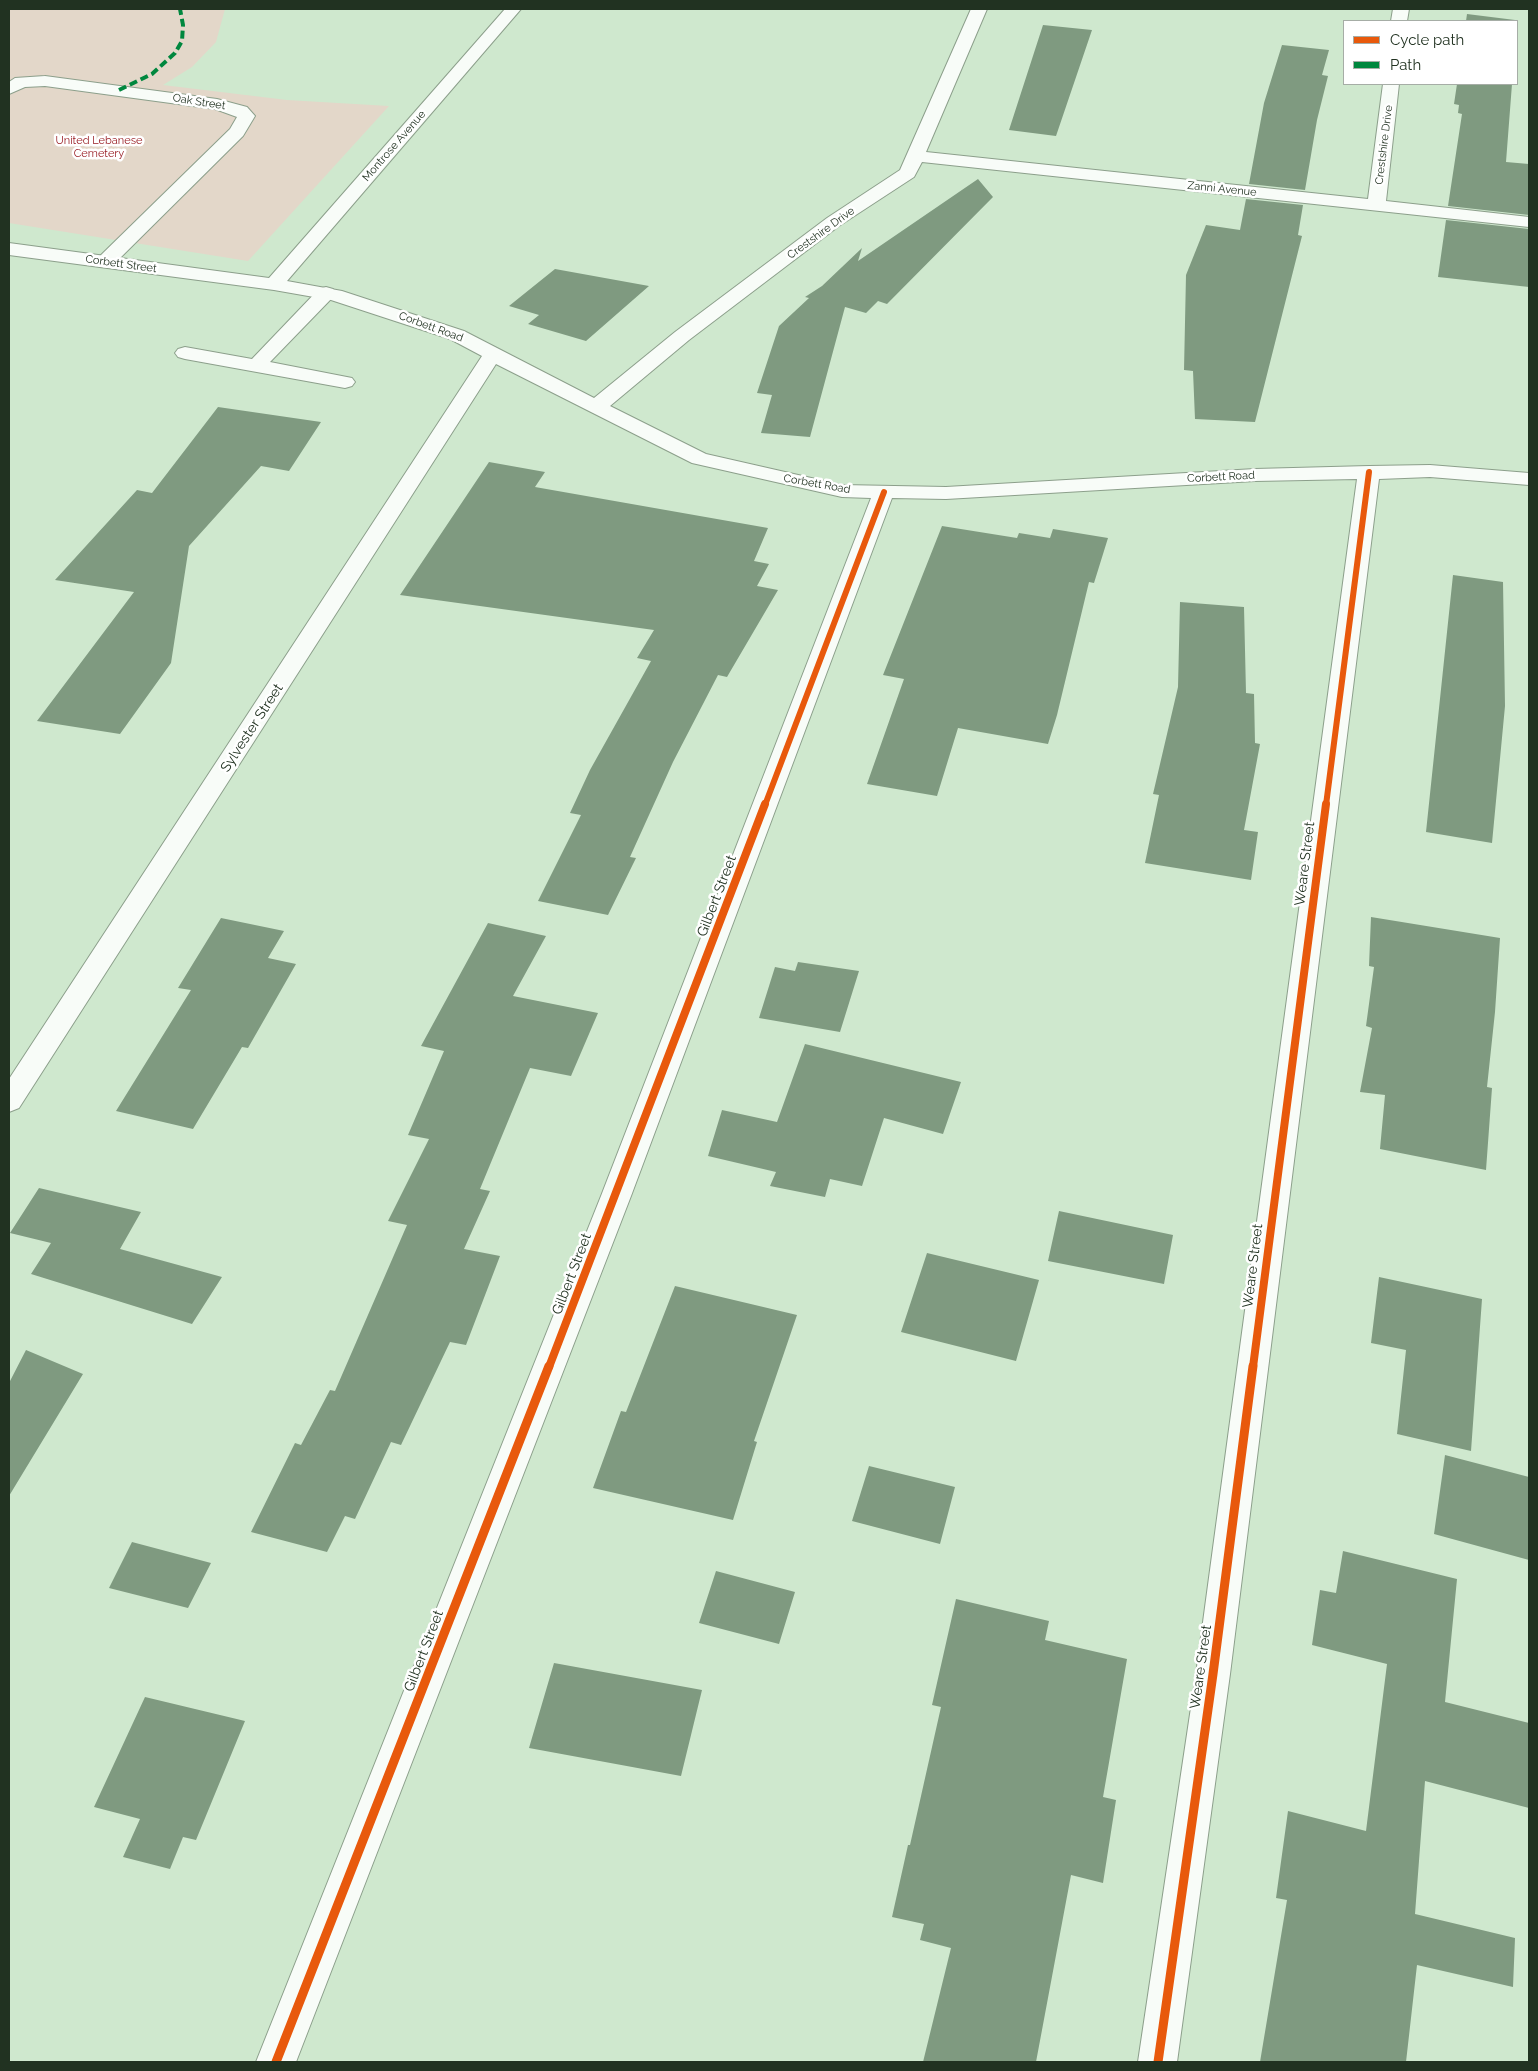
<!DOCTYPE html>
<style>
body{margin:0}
#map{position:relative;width:1538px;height:2071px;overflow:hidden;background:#cfe8ce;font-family:Raleway,sans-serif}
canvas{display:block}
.frame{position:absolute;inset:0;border:10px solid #213221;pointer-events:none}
.legend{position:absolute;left:1343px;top:20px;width:175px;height:65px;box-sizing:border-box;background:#fff;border:1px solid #a6ada6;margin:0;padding:6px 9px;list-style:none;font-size:15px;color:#213221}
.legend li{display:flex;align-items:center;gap:10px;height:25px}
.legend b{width:25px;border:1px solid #a6ada6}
</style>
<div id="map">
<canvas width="1538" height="2071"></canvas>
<div class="frame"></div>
<ul class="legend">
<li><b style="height:6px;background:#e8590c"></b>Cycle path</li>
<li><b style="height:6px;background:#00873e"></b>Path</li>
</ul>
</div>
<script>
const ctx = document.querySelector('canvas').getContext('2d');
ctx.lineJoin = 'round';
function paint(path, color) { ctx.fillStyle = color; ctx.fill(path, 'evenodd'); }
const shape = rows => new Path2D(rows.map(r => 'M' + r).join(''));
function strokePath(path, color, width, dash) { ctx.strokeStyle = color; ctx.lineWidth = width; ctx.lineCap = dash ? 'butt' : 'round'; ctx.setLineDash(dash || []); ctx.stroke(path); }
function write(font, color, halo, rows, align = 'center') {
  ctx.font = font + ' Raleway,sans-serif'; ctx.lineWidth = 5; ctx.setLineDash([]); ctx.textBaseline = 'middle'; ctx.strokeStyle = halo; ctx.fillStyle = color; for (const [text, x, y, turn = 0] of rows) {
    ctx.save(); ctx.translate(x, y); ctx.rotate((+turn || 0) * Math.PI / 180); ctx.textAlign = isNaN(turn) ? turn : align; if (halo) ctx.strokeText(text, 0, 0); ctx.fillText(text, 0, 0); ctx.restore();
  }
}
paint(shape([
 [9,9,225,9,216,42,192,67,163,85,287,100,389,106,248,261,9,223]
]), '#e3d7c9');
paint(shape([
 [1467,14,1515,20,1514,21,1466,21],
 [1043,25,1092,30,1056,136,1009,130],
 [1282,45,1329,50,1322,75,1328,76,1317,120,1305,190,1249,184,1264,103],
 [1457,84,1512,84,1506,162,1529,164,1529,215,1448,206,1462,114,1458,113,1459,105,1454,104],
 [978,179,993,197,887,304,878,301,866,313,845,307,810,437,761,433,772,395,757,393,779,326,809,298,805,297,822,286,862,248,858,261],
 [1246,199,1303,205,1298,235,1302,236,1255,422,1195,419,1193,371,1184,370,1186,275,1206,225,1240,230],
 [1446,220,1529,229,1529,287,1438,277],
 [555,269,649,286,586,341,528,324,539,315,509,306],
 [218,407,321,422,289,471,261,466,189,546,171,663,120,734,37,721,134,592,55,580,137,490,152,493],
 [489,462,545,472,535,487,768,528,754,561,769,564,757,586,778,590,727,677,718,675,673,762,630,857,636,858,608,915,538,901,581,815,570,813,590,770,651,661,637,658,654,630,400,595],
 [942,526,1017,538,1019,533,1050,538,1053,529,1108,538,1094,583,1089,582,1057,715,1048,744,958,728,937,796,867,784,904,679,883,675],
 [1453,575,1503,582,1505,706,1492,843,1426,832],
 [1180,602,1244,607,1246,693,1254,694,1255,743,1260,744,1244,830,1258,832,1251,880,1145,863,1159,795,1153,794,1178,687],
 [1371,917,1500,938,1495,1012,1487,1087,1492,1088,1486,1170,1380,1149,1385,1095,1360,1092,1372,1028,1366,1026,1374,967,1369,966],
 [221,918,284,931,268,958,296,964,248,1048,242,1047,193,1129,116,1111,191,990,178,988],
 [488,923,546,936,513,996,598,1013,571,1076,530,1068,480,1189,490,1191,464,1249,500,1256,466,1345,450,1342,401,1445,391,1442,355,1519,345,1516,327,1552,251,1532,295,1443,301,1445,330,1390,335,1391,407,1225,388,1221,429,1139,408,1135,444,1051,421,1046],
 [798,962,859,971,840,1032,759,1018,775,967,795,971],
 [805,1044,961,1082,943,1134,884,1118,862,1186,830,1179,825,1197,770,1186,776,1172,708,1156,722,1110,777,1122],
 [39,1188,141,1212,120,1249,222,1277,192,1324,31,1274,51,1243,10,1233],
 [1059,1211,1173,1235,1164,1284,1048,1261],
 [927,1253,1039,1280,1016,1361,901,1332],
 [1379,1277,1482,1299,1471,1451,1397,1434,1406,1350,1371,1343],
 [675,1286,797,1315,754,1441,757,1442,733,1520,593,1488,621,1411,626,1412],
 [26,1350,83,1374,9,1496,9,1383],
 [1445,1455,1529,1477,1529,1560,1434,1534],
 [869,1466,955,1487,940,1544,852,1521],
 [132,1542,211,1563,188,1608,109,1588],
 [1343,1551,1457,1579,1445,1702,1529,1723,1529,1808,1425,1781,1415,1914,1515,1938,1513,1987,1417,1965,1406,2062,1260,2062,1287,1900,1276,1898,1288,1811,1366,1831,1387,1664,1312,1645,1320,1590,1336,1593],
 [716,1571,795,1592,779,1644,699,1623],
 [956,1599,1049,1621,1045,1640,1127,1659,1103,1797,1116,1800,1103,1883,1071,1875,1036,2062,923,2062,951,1948,920,1940,924,1924,892,1917,908,1845,910,1845,941,1707,932,1705],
 [554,1663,702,1690,681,1776,529,1748],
 [145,1697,245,1721,196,1840,183,1837,170,1869,123,1857,140,1819,94,1807]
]), '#7f9a80');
const lane = shape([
 [45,76,217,99,247,107,255,116,243,136,113,265,106,267,99,265,97,261,99,257,230,129,237,117,215,109,45,86,25,87,9,94,9,82,15,78,45,76],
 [326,287,333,289,336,293,333,297,270,362,352,378,355,382,352,386,345,388,185,359,178,357,175,353,178,349,185,347,252,359,319,289,326,287]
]);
const street = shape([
 [505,9,521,9,287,281,342,291,464,331,594,398,675,332,827,218,900,170,971,9,987,9,926,152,1368,199,1383,84,1399,84,1386,201,1529,217,1529,227,922,162,914,177,839,226,689,340,610,406,706,454,842,485,946,487,1255,469,1369,466,1430,465,1529,473,1529,485,1430,477,1379,479,1230,1674,1177,2062,1138,2062,1196,1674,1357,479,1255,481,946,499,892,498,631,1196,296,2062,256,2062,601,1196,871,498,842,497,692,463,496,364,19,1108,9,1112,9,1079,482,356,450,339,331,300,274,290,9,255,9,243,269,278,505,9],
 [1393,9,1409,9,1407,21,1391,21,1393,9]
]);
strokePath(lane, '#8c9f8b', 2);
strokePath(street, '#8c9f8b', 2);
paint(lane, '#f8fcf8');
paint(street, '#f8fcf8');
strokePath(shape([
 [119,90,152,74,175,53,182,41,183,25,180,9]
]), '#00873e', 4, [8, 4]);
strokePath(shape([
 [765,805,884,492],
 [1326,805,1369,472]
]), '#e8590c', 6);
strokePath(shape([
 [549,1367,765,804],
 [1253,1367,1326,804]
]), '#e8590c', 8);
strokePath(shape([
 [276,2062,549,1366],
 [1158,2062,1213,1674,1253,1366]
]), '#e8590c', 9);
write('11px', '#213221', '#fff', [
 ["Oak Street",199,102,9],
 ["Crestshire Drive",1384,145,-83],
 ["Montrose Avenue",394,146,-49],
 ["Zanni Avenue",1222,189,6],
 ["Crestshire Drive",821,233,-36],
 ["Corbett Street",121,264,8],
 ["Corbett Road",431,327,20],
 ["Corbett Road",1221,477,-3],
 ["Corbett Road",817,484,10]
]);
write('11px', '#991e25', '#fff', [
 ["United Lebanese",99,141],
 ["Cemetery",99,154]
]);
write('14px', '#213221', '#fff', [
 ["Sylvester Street",252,728,-57],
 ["Weare Street",1305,864,-83],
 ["Gilbert Street",717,896,-69],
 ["Weare Street",1253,1266,-83],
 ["Gilbert Street",572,1274,-69],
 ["Gilbert Street",424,1651,-69],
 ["Weare Street",1201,1667,-82]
]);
</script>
